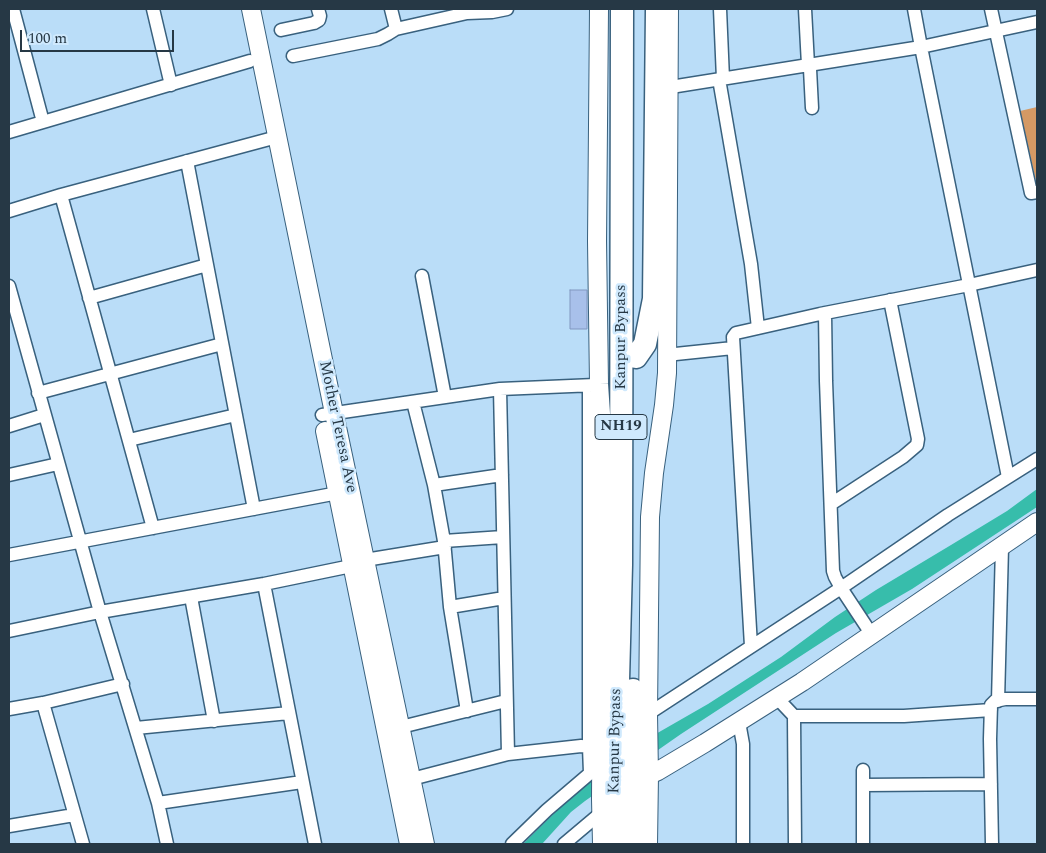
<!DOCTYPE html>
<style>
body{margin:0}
#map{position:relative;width:1046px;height:853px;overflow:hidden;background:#baddf8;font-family:Spectral,serif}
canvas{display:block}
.frame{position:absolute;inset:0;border:10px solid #263845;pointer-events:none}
.scale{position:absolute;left:20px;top:30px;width:154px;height:22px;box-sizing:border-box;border:2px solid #263845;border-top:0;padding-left:6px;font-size:15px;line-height:18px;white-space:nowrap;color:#263845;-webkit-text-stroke:4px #cfe9fd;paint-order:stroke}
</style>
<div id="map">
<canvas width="1046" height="853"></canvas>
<div class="frame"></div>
<div class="scale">100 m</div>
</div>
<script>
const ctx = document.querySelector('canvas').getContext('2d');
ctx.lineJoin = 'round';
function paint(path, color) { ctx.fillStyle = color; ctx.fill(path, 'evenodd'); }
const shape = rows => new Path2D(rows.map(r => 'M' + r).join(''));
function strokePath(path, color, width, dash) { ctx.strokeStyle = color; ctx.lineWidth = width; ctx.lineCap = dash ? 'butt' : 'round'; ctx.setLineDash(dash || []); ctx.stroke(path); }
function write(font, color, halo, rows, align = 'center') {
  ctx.font = font + ' Spectral,serif'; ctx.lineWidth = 5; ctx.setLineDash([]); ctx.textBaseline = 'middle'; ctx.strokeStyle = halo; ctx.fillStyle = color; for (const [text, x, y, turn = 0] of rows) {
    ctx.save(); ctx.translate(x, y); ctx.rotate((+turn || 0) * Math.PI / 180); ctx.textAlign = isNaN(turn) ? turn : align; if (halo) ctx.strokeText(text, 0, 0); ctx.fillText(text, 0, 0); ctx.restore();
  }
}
paint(shape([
 [1037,107,1037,185,1020,111]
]), '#d49964');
paint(shape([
 [1037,489,1037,507,912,589,836,633,681,734,585,801,571,812,542,844,523,844,587,781,654,735,708,704,781,657,835,617,876,590,951,545,1007,511]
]), '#37bdab');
const building = shape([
 [570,290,587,290,587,329,570,329,570,290]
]);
paint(building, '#a8c0ea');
strokePath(building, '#8197c0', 1);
const street = shape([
 [13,9,43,122],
 [153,9,171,85],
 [391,9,396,29,467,13,492,12,507,9],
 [720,9,723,79],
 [805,9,808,65,810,69,812,108],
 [914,9,921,47,1008,477],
 [991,9,1031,193,1037,192],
 [281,30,314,23,319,20,320,16,318,9],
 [293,56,378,39,388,34,396,29],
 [719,79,751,264,758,328],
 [669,89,677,86,746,75,921,47,1037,22],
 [9,132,250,61],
 [187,161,254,509],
 [61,195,153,528],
 [9,211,61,195,277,137],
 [422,276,445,397],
 [9,286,100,612,158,803,167,844],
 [89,298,207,265],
 [825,313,826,381,833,571,835,577,841,588,872,635],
 [666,355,733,348],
 [589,386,589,747,590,773],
 [500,389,508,754],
 [38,393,222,344],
 [413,402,434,485,502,475],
 [322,415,500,389,595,385],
 [9,426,44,415],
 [129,440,236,415],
 [9,475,58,464],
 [434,485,444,541,503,537],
 [831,504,903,457,917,445,918,439,890,300],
 [444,541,450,607],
 [9,555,338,493],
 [365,560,445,547],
 [264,584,315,844],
 [191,597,214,721],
 [9,631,100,612,264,584,361,564],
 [751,646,733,337,736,333,745,331,820,314,969,285,1037,270],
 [777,698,794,716,795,844],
 [998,701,1002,547],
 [43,703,83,844],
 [9,709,43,703,123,684],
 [467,711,450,607,504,598],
 [648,714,841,588,948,515,1037,459],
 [794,716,904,716,991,710],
 [739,722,743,744,743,844],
 [401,727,506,701],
 [136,728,289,713],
 [863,770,863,844],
 [404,781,508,754,581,746,589,747],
 [863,785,991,784],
 [158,803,302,782],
 [9,826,74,815],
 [512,844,547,810,595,769],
 [564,844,602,812],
 [992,844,990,739,991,705,995,701,1005,699,1037,699]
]);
const secondary = shape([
 [251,9,334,413,425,844],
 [599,9,597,241,599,384,603,443,601,799,602,844],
 [325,431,409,844],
 [649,775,658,771,705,743,802,682,1037,522],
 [648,844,649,775,648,714,650,517,654,473,664,405,667,373,669,9]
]);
const highway = shape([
 [636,357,645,344,654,299,657,9],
 [615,844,615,796,621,565,622,9],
 [631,844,633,690]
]);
strokePath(street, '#39617e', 15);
strokePath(secondary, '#39617e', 20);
strokePath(highway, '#39617e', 25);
strokePath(street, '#fff', 12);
strokePath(secondary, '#fff', 18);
strokePath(highway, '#fff', 22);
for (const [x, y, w] of [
 [621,427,52]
]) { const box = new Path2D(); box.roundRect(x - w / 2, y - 12.5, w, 25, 4); ctx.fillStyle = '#cfe9fd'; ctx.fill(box); strokePath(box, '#263845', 1); }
write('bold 15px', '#263845', null, [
 ["NH19",621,427]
]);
write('16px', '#263845', '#cfe9fd', [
 ["Kanpur Bypass",622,337,-90],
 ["Mother Teresa Ave",337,427,78],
 ["Kanpur Bypass",616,741,-89]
]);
</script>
